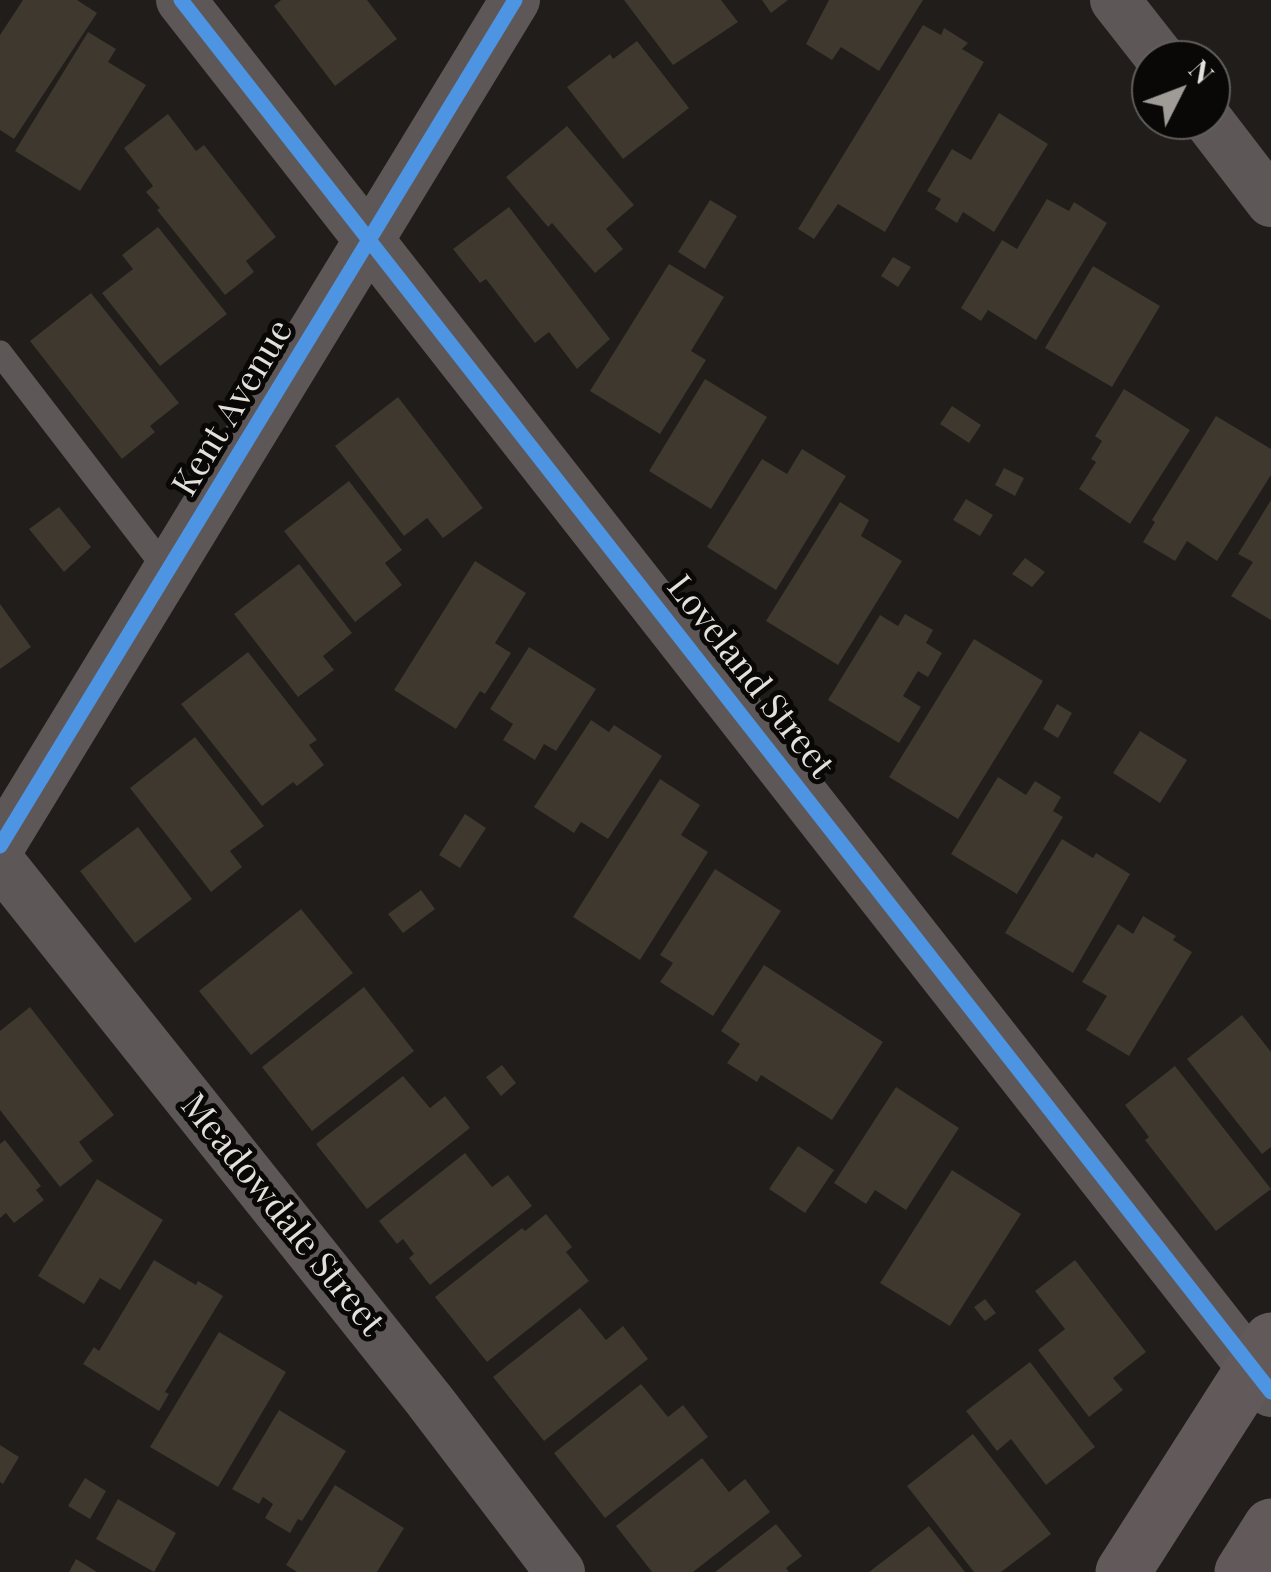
<!DOCTYPE html>
<style>
body{margin:0}
#map{position:relative;width:1271px;height:1572px;overflow:hidden;background:#201d1a;font-family:"Playfair Display",serif}
canvas{display:block}
.north{position:absolute;left:1131px;top:40px;width:100px;height:100px;box-sizing:border-box;background:#0a0806;border:2px solid #615e5c;border-radius:50%;rotate:48deg;font-size:28px;font-weight:700;line-height:40px;text-align:center;color:#e4e0dc}
.north::after{content:'';display:block;margin:auto;width:35px;height:45px;background:#9f9c98;clip-path:polygon(50% 0,100% 100%,50% 72%,0 100%)}
</style>
<div id="map">
<canvas width="1271" height="1572"></canvas>
<div class="north">N</div>
</div>
<script>
const ctx = document.querySelector('canvas').getContext('2d');
ctx.lineJoin = 'round';
function paint(path, color) { ctx.fillStyle = color; ctx.fill(path, 'evenodd'); }
const shape = rows => new Path2D(rows.map(r => 'M' + r).join(''));
function strokePath(path, color, width, dash) { ctx.strokeStyle = color; ctx.lineWidth = width; ctx.lineCap = dash ? 'butt' : 'round'; ctx.setLineDash(dash || []); ctx.stroke(path); }
function write(font, color, halo, rows, align = 'center') {
  ctx.font = font + ' "Playfair Display",serif'; ctx.lineWidth = 10; ctx.setLineDash([]); ctx.textBaseline = 'middle'; ctx.strokeStyle = halo; ctx.fillStyle = color; for (const [text, x, y, turn = 0] of rows) {
    ctx.save(); ctx.translate(x, y); ctx.rotate((+turn || 0) * Math.PI / 180); ctx.textAlign = isNaN(turn) ? turn : align; if (halo) ctx.strokeText(text, 0, 0); ctx.fillText(text, 0, 0); ctx.restore();
  }
}
paint(shape([
 [23,0,77,0,97,13,14,139,0,130,0,35],
 [281,0,367,0,397,39,335,86,274,6],
 [624,0,721,0,738,22,673,65],
 [762,0,788,0,771,13],
 [829,0,923,0,879,71,841,47,832,60,806,44],
 [923,25,941,35,944,28,968,43,962,49,984,62,885,232,838,204,814,239,798,229],
 [88,32,116,49,108,62,146,85,80,191,15,151],
 [637,41,689,108,623,159,567,87,610,54,613,59],
 [999,113,1048,144,994,232,963,212,957,223,935,209,941,199,927,191,952,149,971,160],
 [168,114,196,151,204,145,276,237,246,261,254,272,225,295,157,210,160,208,146,192,153,186,124,148],
 [567,126,634,205,606,229,623,249,595,273,552,223,548,227,506,177],
 [1047,199,1069,211,1074,202,1107,223,1036,340,988,310,981,321,961,308,1002,240,1017,249],
 [710,200,737,216,705,269,678,252],
 [509,207,610,339,577,369,549,332,535,343,486,279,480,283,453,249],
 [158,227,227,314,160,366,102,293,133,269,122,255],
 [893,257,911,267,898,287,881,276],
 [669,264,724,297,691,351,706,360,660,434,590,391],
 [1093,266,1160,306,1112,387,1045,348],
 [91,293,179,403,150,426,155,432,122,459,30,341],
 [705,379,767,417,711,509,649,471],
 [1124,389,1190,430,1130,524,1079,489,1096,462,1091,459,1102,441,1095,436],
 [398,397,483,508,443,538,427,518,404,536,335,446],
 [952,406,981,425,969,443,940,424],
 [1216,416,1271,449,1271,475,1217,561,1187,541,1175,561,1143,542,1155,522,1152,520],
 [802,449,846,476,776,590,707,547,762,459,787,474],
 [1004,468,1024,478,1015,496,995,485],
 [349,481,402,550,385,563,402,585,355,622,284,531],
 [966,499,993,515,980,536,953,520],
 [1271,500,1271,620,1231,596,1253,562,1238,554],
 [840,502,869,520,861,536,902,561,838,665,766,621],
 [59,507,91,547,64,572,29,529],
 [1025,558,1045,572,1032,587,1012,574],
 [475,561,526,593,495,643,511,653,485,694,480,691,456,729,394,690],
 [299,564,352,633,323,656,334,670,298,697,234,614],
 [0,604,31,647,0,669],
 [905,614,933,630,926,643,942,653,928,677,918,671,903,696,921,707,899,743,828,700,880,615,898,626],
 [974,639,1043,681,958,819,889,777],
 [529,647,596,689,556,751,544,744,535,760,503,740,513,724,490,709],
 [248,652,317,740,309,745,324,765,297,786,293,782,262,806,181,704],
 [1057,704,1072,713,1058,738,1043,729],
 [591,720,609,732,614,725,662,756,608,839,581,822,574,833,534,807],
 [1140,731,1187,760,1160,803,1113,773],
 [195,737,264,826,230,851,242,867,211,892,130,788],
 [998,777,1026,795,1035,781,1061,797,1053,811,1063,817,1017,894,951,854],
 [660,779,700,805,681,835,708,852,640,960,573,917],
 [465,814,486,828,460,868,439,855],
 [138,827,192,899,135,943,80,871],
 [1062,839,1093,858,1096,853,1130,874,1073,973,1005,933],
 [715,869,781,911,713,1016,660,982,673,963,660,955],
 [421,890,435,909,403,933,388,914],
 [301,909,353,973,251,1055,199,991],
 [1143,916,1176,936,1173,940,1192,952,1129,1056,1086,1030,1107,996,1082,982,1118,924,1133,934],
 [764,965,883,1042,832,1120,761,1075,757,1082,727,1063,740,1044,721,1031],
 [364,987,414,1051,312,1131,262,1067],
 [30,1007,114,1115,79,1142,93,1161,60,1187,0,1110,0,1031],
 [1242,1015,1271,1052,1271,1147,1262,1154,1187,1059],
 [502,1065,516,1083,501,1096,486,1077],
 [1175,1066,1271,1189,1216,1231,1145,1140,1149,1137,1125,1105],
 [403,1076,430,1108,445,1096,470,1128,367,1209,316,1144],
 [896,1087,959,1128,906,1210,875,1190,866,1204,834,1183],
 [5,1140,41,1186,36,1190,44,1200,14,1223,6,1213,0,1218,0,1144],
 [798,1146,834,1170,805,1213,769,1189],
 [465,1153,492,1187,508,1175,532,1206,430,1285,409,1258,414,1254,403,1239,397,1244,379,1221],
 [952,1170,1021,1214,950,1326,880,1283],
 [97,1179,163,1220,120,1290,100,1278,84,1304,38,1276],
 [546,1214,572,1247,566,1252,589,1281,487,1362,435,1297,522,1228,525,1231],
 [154,1260,196,1285,198,1281,223,1296,165,1392,169,1394,159,1411,83,1364,94,1347,99,1351],
 [1075,1260,1146,1352,1113,1378,1123,1390,1089,1417,1038,1350,1065,1329,1035,1291],
 [985,1299,996,1313,985,1321,974,1307],
 [580,1308,606,1340,623,1326,648,1359,544,1441,493,1377],
 [219,1332,286,1372,218,1487,150,1447],
 [1030,1362,1095,1447,1046,1485,1011,1439,997,1451,966,1411],
 [641,1384,668,1417,683,1405,708,1437,605,1518,554,1453],
 [279,1410,346,1451,302,1521,298,1519,290,1533,265,1518,273,1504,263,1497,259,1504,232,1489],
 [973,1434,1051,1534,1001,1572,974,1572,907,1486],
 [0,1445,19,1457,3,1484,0,1482],
 [702,1458,729,1492,745,1479,770,1512,693,1572,652,1572,616,1526],
 [85,1478,106,1491,90,1519,68,1506],
 [335,1485,404,1528,377,1572,297,1572,286,1565],
 [118,1499,176,1533,154,1572,96,1539],
 [776,1524,802,1556,786,1568,789,1572,715,1572],
 [929,1526,965,1572,869,1572],
 [76,1559,97,1572,69,1572]
]), '#3e382e');
strokePath(shape([
 [0,353,169,573]
]), '#5e5757', 25);
strokePath(shape([
 [181,0,1271,1392],
 [1115,0,1162,60],
 [1208,120,1271,202],
 [0,846,515,0],
 [0,862,429,1400,560,1572]
]), '#5e5757', 50);
strokePath(shape([
 [1123,1572,1271,1340],
 [1242,1572,1271,1526]
]), '#61595a', 55);
strokePath(shape([
 [181,0,1271,1392],
 [0,846,515,0]
]), '#4d94e3', 15);
write('35px', '#e4e0dc', '#0a0806', [
 ["Kent Avenue",233,408,-59],
 ["Loveland Street",750,677,52],
 ["Meadowdale Street",282,1215,51]
]);
</script>
